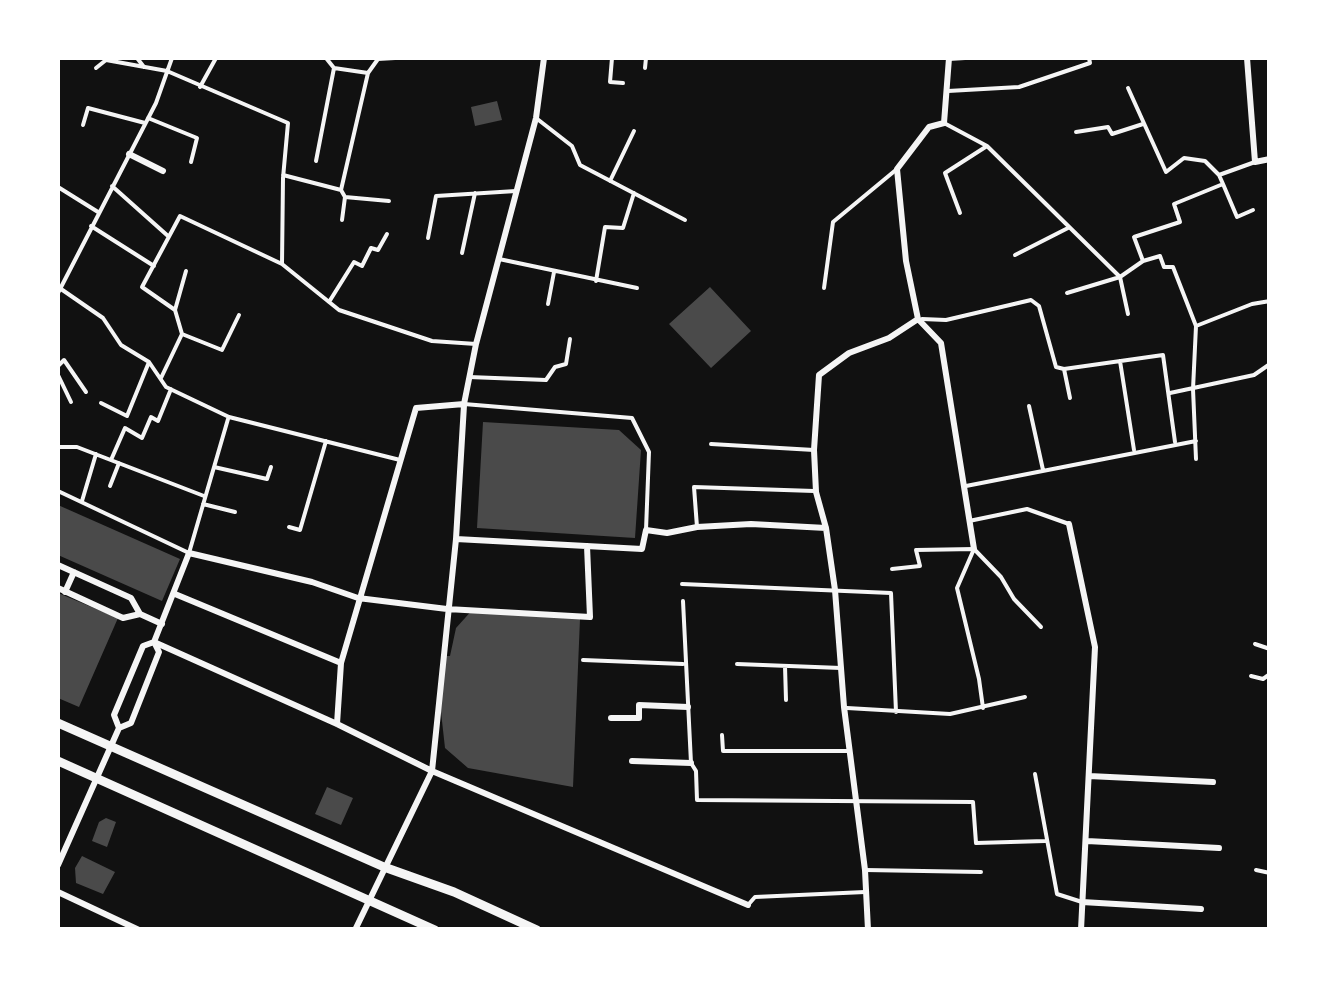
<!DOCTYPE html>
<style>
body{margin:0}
#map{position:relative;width:1327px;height:987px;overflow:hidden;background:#111;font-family:"Roboto Condensed",sans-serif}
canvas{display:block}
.frame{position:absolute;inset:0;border:60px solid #fff;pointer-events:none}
</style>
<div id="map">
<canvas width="1327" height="987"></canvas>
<div class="frame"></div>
</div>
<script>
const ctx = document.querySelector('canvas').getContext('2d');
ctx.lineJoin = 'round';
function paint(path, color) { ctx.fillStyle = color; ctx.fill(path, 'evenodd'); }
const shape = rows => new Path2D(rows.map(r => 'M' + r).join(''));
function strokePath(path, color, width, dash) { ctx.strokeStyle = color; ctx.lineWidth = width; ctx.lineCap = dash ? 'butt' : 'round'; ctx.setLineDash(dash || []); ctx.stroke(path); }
paint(shape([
 [497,101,502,120,475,126,471,107],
 [710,287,751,331,711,368,669,324],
 [483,422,619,430,641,450,635,538,477,528],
 [58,505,180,559,162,601,58,555],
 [58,593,118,618,79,707,58,698],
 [474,608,580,619,573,787,468,768,445,748,440,703,445,656,450,656,456,628],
 [327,787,353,798,341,825,315,814],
 [106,818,116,822,107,847,92,841,99,822],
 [82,856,115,872,103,894,76,883,75,868]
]), '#4a4a4a');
strokePath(shape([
 [137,58,144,67],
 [326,58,334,68,368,73,341,190,345,197,342,220],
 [612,58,610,82,623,83],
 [949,59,965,58],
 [96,68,106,60,167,71,288,123,283,178,282,264],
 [645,68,646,58],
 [368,73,378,59,395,58],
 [200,87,216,58],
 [1128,88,1166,172,1184,158,1205,161,1219,175],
 [948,91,1019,87,1090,63,1089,58],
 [148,118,197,138,191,162],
 [536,118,572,146,580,165,685,220],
 [944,123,987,146,1120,277,1143,261,1160,256,1164,267,1173,267,1196,326],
 [83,125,88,108,145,123],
 [1076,132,1108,127,1112,134,1143,124],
 [316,161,334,68],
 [283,175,341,190],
 [610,181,634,131],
 [1223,184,1237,217,1253,210],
 [112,186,168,236],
 [58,187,98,212],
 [345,197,389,201],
 [960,213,945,173,987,146],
 [91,226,154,266],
 [428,238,436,196,516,191],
 [462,253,475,193],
 [1015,255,1068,228],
 [499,259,637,288],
 [1143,261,1134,237,1180,222,1174,204,1223,184,1219,175,1255,162],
 [596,281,605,227,623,228,634,193],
 [824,288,833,222,897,169],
 [61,289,103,318,121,345,149,362,166,387,229,417,400,460],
 [58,293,156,103,172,58],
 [1067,293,1120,277,1128,314],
 [329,302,354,262,362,266,371,248,378,250,387,234],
 [548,304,554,272],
 [175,310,142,287,180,216,282,264,339,310,432,341,476,344],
 [922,319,946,320,1031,300,1039,306,1056,367,1064,369,1163,355,1175,442],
 [182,334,175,310,186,271],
 [1120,361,1134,450],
 [58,366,64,360,86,392],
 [1064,369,1070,398],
 [58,375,71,402],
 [469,377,546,380,555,367,566,364,570,339],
 [161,378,182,334,222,350,239,315],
 [1170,393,1254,375,1270,364],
 [101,403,127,416,149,362],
 [464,404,632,418,649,452,646,530],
 [1029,406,1043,470],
 [711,444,814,450],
 [58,447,77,447,204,496],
 [1196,459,1193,389,1196,326,1252,304,1270,301],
 [111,460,125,428,142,438,151,417,158,421,171,389],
 [214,467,267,479,271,467],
 [110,486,119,463],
 [966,486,1196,441],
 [58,491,189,553,228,419],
 [82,501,96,454],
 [203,504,235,512],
 [969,521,1027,509,1069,524],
 [289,527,300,530,326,441],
 [697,527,694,487,814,491],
 [974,549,957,588,979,679,983,708],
 [974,549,1001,577,1014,599,1041,627],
 [892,569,920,566,916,550,974,549],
 [682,584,891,593,896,712],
 [683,601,691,763,696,771,697,800,973,802,976,843,1045,841],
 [1255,644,1270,649],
 [583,660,683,664],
 [737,664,841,668],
 [785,666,786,700],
 [1251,676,1263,679,1270,674],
 [847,708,950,714,1025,697],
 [722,735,723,751,848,751],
 [1035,774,1057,894,1082,902],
 [865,870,981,872],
 [1256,870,1270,873],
 [748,905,755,897,865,892]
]), '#f5f5f5', 4);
strokePath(shape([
 [1247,58,1255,162,1270,159],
 [129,154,163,171],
 [918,319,906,261,897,169,929,127,944,123,949,58],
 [918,319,941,343,974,549],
 [1069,524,1095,647,1081,930],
 [456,539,642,549,646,530,667,533,697,527,751,524,826,528],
 [58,565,131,598,140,614],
 [58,588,123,618,140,614],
 [65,592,74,572],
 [175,594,341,663],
 [140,614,162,624],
 [154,642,337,724,432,771,748,905],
 [611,718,639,718,639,705,688,707],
 [337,724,341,663,416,408,464,404,476,344,536,118,544,58],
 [119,728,114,715,143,646,154,642,189,553,312,582,358,598,447,609,590,617,587,546],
 [632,761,691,763],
 [1089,776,1213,782],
 [1087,841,1219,848],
 [58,865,119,728,131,723,159,652,155,644],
 [58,892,139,930],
 [1082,902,1201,909],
 [355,930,432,771,456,539,464,405],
 [868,930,865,870,844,707,835,590,826,528,816,492,814,450,819,375,849,353,889,338,918,319]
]), '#f5f5f5', 6);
strokePath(shape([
 [58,723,384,867,454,892,537,930],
 [58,761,435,930]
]), '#f5f5f5', 9);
</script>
